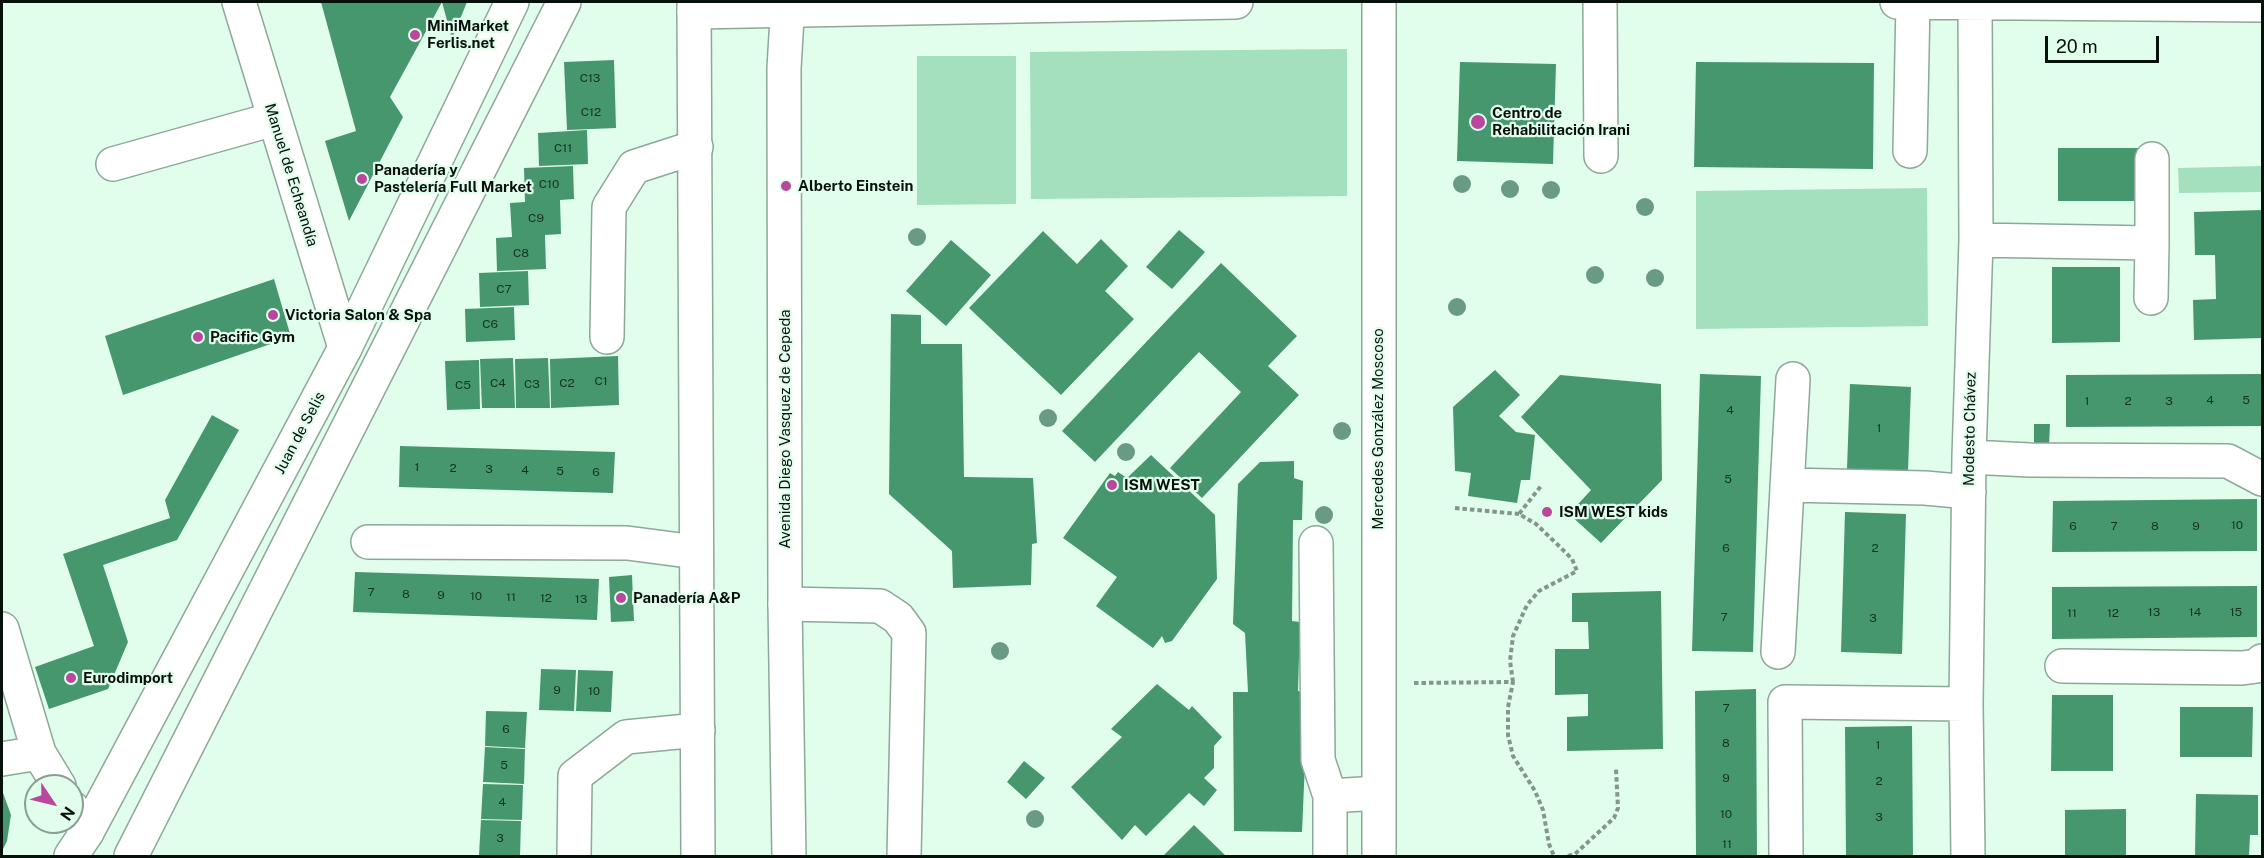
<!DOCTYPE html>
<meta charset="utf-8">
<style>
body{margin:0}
#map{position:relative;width:2264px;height:858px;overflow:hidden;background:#e1fdec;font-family:"Public Sans",sans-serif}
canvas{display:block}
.frame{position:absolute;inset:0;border:3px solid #07110b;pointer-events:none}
.north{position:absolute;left:24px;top:774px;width:60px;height:60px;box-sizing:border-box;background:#e1fdec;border:2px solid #8a9f92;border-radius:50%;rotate:125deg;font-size:16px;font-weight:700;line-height:24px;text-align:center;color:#07110b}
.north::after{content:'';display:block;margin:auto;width:21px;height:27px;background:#bb469d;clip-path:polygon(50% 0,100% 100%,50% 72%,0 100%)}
.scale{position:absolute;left:2045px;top:36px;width:114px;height:27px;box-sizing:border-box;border:3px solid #07110b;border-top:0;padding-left:8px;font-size:18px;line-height:21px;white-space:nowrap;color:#07110b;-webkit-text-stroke:4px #e1fdec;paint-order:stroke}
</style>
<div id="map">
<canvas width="2264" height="858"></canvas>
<div class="frame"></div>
<div class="north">N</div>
<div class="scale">20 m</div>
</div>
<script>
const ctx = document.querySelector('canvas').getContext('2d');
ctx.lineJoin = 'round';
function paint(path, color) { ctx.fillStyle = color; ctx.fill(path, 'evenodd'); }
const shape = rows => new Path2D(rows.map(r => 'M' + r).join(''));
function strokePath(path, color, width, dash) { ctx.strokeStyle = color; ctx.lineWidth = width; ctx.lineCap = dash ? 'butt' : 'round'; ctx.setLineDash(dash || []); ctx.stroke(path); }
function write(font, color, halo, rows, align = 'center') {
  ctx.font = font + ' "Public Sans",sans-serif'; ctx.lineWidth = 4.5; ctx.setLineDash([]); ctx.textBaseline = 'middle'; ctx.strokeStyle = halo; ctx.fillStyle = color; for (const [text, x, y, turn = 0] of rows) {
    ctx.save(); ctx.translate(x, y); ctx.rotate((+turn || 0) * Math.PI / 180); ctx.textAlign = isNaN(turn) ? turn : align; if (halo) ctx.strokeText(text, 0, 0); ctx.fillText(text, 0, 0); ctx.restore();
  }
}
paint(shape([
 [1347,49,1347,196,1031,199,1030,52],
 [917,56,1016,56,1016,204,917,205],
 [2262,166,2262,192,2179,193,2178,168],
 [1927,188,1928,326,1696,329,1696,191]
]), '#a4e0be');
paint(shape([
 [321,2,442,2,390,97,403,117,349,221,325,141,356,131],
 [442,2,467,2,452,39],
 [614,60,616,128,567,130,564,62],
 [1460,62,1556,64,1553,164,1457,161],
 [1696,62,1874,63,1873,169,1694,167],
 [587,130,588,164,539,166,538,133],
 [2058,148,2142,148,2142,201,2058,201],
 [573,166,574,199,560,200,561,234,545,235,546,269,497,271,496,238,512,237,510,203,525,202,524,168],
 [2262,210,2262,338,2194,340,2193,300,2216,299,2215,255,2195,255,2194,212],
 [1179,230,1205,252,1172,289,1146,267],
 [1043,231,1077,264,1101,239,1128,266,1105,291,1134,319,1061,395,969,308],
 [951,240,991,275,946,326,906,291],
 [1221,263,1297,336,1268,366,1299,395,1202,498,1170,468,1241,392,1199,352,1095,462,1062,431],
 [2052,267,2120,267,2120,342,2052,343],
 [528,271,529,305,480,307,479,273],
 [274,279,291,337,123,395,105,336],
 [514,307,515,340,466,342,465,309],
 [891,314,921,315,921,344,962,344,964,477,1033,478,1037,543,1032,544,1031,585,953,588,952,551,889,494],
 [618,356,619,405,551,408,550,359],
 [513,358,515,408,482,408,480,359],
 [548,358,550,408,516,408,515,359],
 [479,360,480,409,447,410,445,361],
 [1495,370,1520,395,1499,416,1516,432,1535,435,1530,480,1521,480,1517,503,1468,496,1471,473,1455,471,1453,407],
 [1700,374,1761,376,1753,652,1692,651],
 [2262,374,2262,426,2066,427,2066,375],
 [1560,375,1661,384,1662,480,1601,543,1569,514,1591,490,1521,417],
 [1850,384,1911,387,1908,471,1847,469],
 [212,415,239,430,177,540,103,565,128,642,108,689,49,709,35,667,94,646,63,554,170,518,165,500],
 [2034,424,2050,424,2049,446,2034,445],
 [400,446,615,452,613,493,399,487],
 [1151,455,1215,515,1217,579,1172,641,1165,643,1162,636,1153,648,1096,606,1117,577,1063,538,1110,473,1115,476,1118,472,1127,478],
 [1294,461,1294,478,1303,481,1302,520,1293,520,1292,621,1300,622,1298,691,1308,692,1302,832,1234,831,1233,692,1248,692,1245,633,1233,624,1238,484,1260,462],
 [2257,499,2257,551,2052,552,2053,501],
 [1845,512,1906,514,1902,654,1841,652],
 [355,572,599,579,597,620,353,612],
 [632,575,634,621,611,622,609,577],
 [2257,586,2257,637,2052,639,2052,587],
 [1661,591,1663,749,1567,751,1567,717,1588,716,1588,694,1555,695,1555,649,1589,649,1588,622,1572,622,1572,593],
 [541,669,576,670,574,711,539,710],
 [578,670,613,671,611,712,576,711],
 [1157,684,1189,710,1192,706,1222,737,1214,746,1214,768,1204,778,1217,790,1204,806,1189,793,1146,836,1135,825,1122,840,1071,787,1122,737,1111,729],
 [1756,689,1757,856,1696,856,1695,691],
 [2052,695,2113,695,2113,771,2051,771],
 [2180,707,2253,707,2252,757,2180,757],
 [486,711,527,712,525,748,485,746],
 [1912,726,1913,856,1846,856,1845,727],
 [485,747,525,749,524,784,483,782],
 [1024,761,1045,778,1026,799,1007,782],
 [483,784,523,785,522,820,481,819],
 [2,790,11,815,7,841,2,851],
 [2196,794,2258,795,2258,835,2250,835,2249,856,2195,856],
 [2126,809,2126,856,2065,856,2065,810],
 [481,820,521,821,520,856,479,855],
 [1194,825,1226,856,1163,856]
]), '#46966e');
const minor = shape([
 [239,2,345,348],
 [1379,2,1379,856],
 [1600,2,1601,156],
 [1897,2,2262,5],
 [694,12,1236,2],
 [1910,151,1913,2],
 [113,164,274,119],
 [1976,240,2152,243,2152,159],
 [2151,298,2152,243],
 [607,337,609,207,634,167,696,147],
 [1969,457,2030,460,2228,461,2262,479],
 [1787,485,1925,488,1969,492],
 [368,542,627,543,696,552],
 [1316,543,1318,760,1330,796],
 [785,604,880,606,898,618,909,633,904,856],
 [2,629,39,753,59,786],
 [1778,652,1793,379],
 [2062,666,2242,668,2257,666,2262,661],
 [2,759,39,753],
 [72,808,87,832],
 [574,856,575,776,626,737,698,730],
 [1330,856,1330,796,1378,793],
 [1786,856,1785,702,1966,704],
 [1968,856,1966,704,1969,457,1976,240,1975,2]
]);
const major = shape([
 [694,2,698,856],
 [788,2,784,68,785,604,789,856],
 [71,856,87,832,345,348,512,2],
 [131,856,564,2]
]);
strokePath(minor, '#8da898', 36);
strokePath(major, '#8da898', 36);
strokePath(shape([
 [1455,508,1519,514],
 [1513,682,1510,661,1513,636,1527,605,1539,591,1577,571,1572,559,1559,546,1536,524,1519,514,1541,486],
 [1414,683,1513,682,1508,707,1508,735,1513,756,1535,791,1543,810,1549,844,1554,856],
 [1568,856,1575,854,1614,818,1618,808,1616,769]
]), '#82978a', 4, [4.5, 3]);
strokePath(minor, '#fff', 33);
strokePath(major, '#fff', 33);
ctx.fillStyle = '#699a83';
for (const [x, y] of [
 [1462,184],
 [1510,189],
 [1551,190],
 [1645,207],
 [917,237],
 [1595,275],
 [1655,278],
 [1457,307],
 [1048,418],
 [1342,431],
 [1126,452],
 [1324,515],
 [1000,651],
 [1035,819]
]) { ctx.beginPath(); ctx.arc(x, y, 9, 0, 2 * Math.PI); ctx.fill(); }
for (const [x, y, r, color] of [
 [415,35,6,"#bb469d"],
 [1478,122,8,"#bb469d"],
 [362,179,6,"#bb469d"],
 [786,186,6,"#bb469d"],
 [273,315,6,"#bb469d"],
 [198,337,6,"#bb469d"],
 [1112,485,6,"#bb469d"],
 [1547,512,6,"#bb469d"],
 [621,598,6,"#bb469d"],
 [71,678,6,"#bb469d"]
]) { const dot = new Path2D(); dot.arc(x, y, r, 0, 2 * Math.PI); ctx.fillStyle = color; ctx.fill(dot); strokePath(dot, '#e1fdec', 2); }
write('12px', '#173224', null, [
 ["C13",590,78],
 ["C12",591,112],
 ["C11",563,148],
 ["C10",549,184],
 ["C9",536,218],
 ["C8",521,253],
 ["C7",504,289],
 ["C6",490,324],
 ["C1",601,381],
 ["C4",498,383],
 ["C2",567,383],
 ["C3",532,384],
 ["C5",463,385],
 ["4",2210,400],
 ["5",2246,400],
 ["1",2087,401],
 ["2",2128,401],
 ["3",2169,401],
 ["4",1730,410],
 ["1",1879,428],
 ["1",417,467],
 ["2",453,468],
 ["3",489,469],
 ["4",525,470],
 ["5",560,471],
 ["6",596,472],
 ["5",1728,479],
 ["10",2237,525],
 ["6",2073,526],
 ["7",2114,526],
 ["8",2155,526],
 ["9",2196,526],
 ["6",1726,548],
 ["2",1875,548],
 ["7",371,592],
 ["8",406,594],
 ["9",441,595],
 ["10",476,596],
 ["11",511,597],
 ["12",546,598],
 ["13",581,599],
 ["13",2154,612],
 ["14",2195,612],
 ["15",2236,612],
 ["11",2072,613],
 ["12",2113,613],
 ["7",1724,617],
 ["3",1873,618],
 ["9",557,690],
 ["10",594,691],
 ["7",1726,708],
 ["6",506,729],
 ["8",1726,743],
 ["1",1878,745],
 ["5",504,765],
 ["9",1726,778],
 ["2",1879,781],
 ["4",502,802],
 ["10",1726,814],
 ["3",1879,817],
 ["3",500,838],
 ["11",1727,844]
]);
write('bold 15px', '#07110b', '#e1fdec', [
 ["MiniMarket",427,26],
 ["Ferlis.net",427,43],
 ["Centro de",1492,113],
 ["Rehabilitación Irani",1492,130],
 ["Panadería y",374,170],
 ["Pastelería Full Market",374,187],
 ["Alberto Einstein",798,186],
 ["Victoria Salon & Spa",285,315],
 ["Pacific Gym",210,337],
 ["ISM WEST",1124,485],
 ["ISM WEST kids",1559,512],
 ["Panadería A&P",633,598],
 ["Eurodimport",83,678]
], 'left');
write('15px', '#07110b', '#e1fdec', [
 ["Manuel de Echeandía",291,175,73],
 ["Avenida Diego Vasquez de Cepeda",785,429,-90],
 ["Mercedes González Moscoso",1378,429,-90],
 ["Modesto Chávez",1970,429,-89],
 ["Juan de Selis",300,433,-62]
]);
</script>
